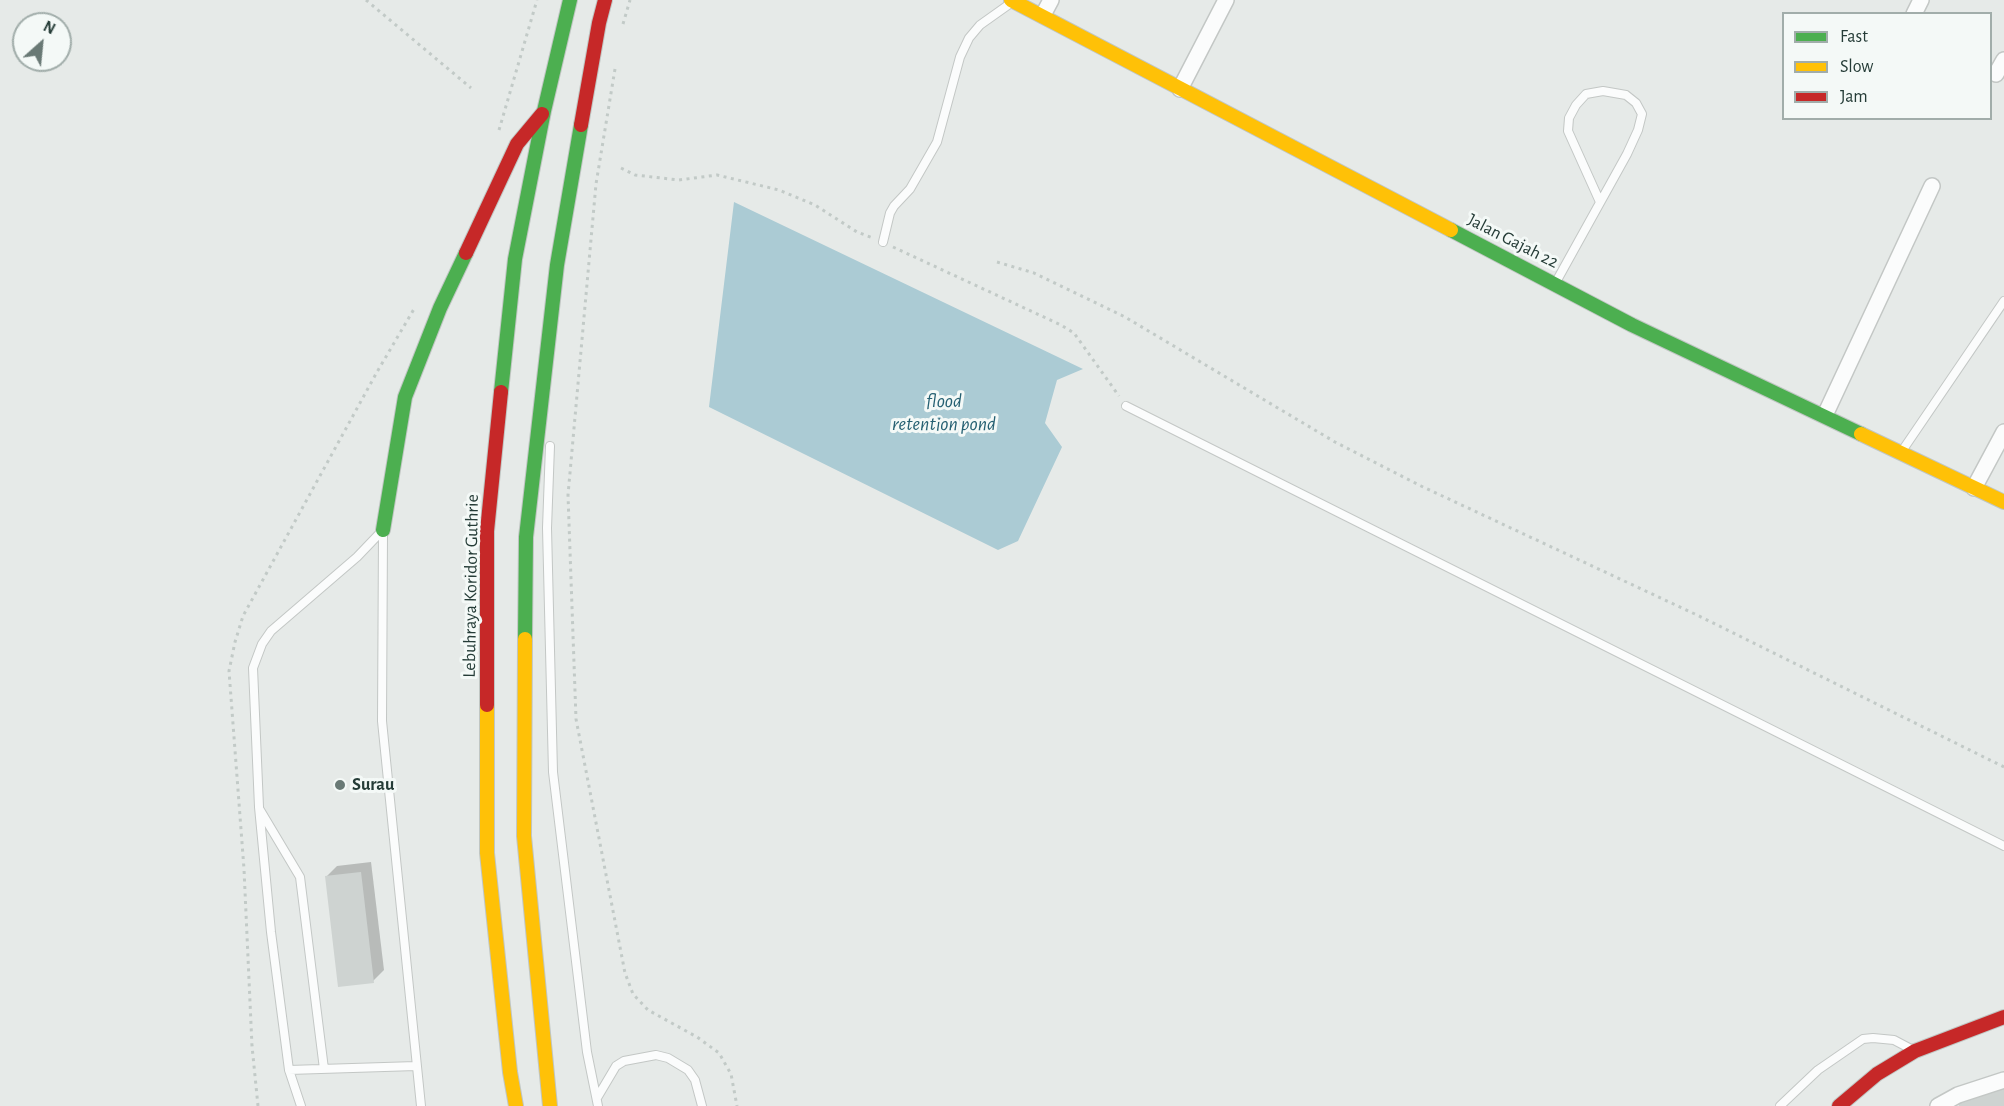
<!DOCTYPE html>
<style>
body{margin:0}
#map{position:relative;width:2004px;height:1106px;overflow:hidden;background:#e6eae8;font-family:"Alegreya Sans",sans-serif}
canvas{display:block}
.legend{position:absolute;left:1782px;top:12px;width:210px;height:108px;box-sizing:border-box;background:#f4f9f7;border:2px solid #a1adaa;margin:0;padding:8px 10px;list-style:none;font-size:18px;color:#253c37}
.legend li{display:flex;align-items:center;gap:12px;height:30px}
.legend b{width:30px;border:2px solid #a1adaa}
.north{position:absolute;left:12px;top:12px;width:60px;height:60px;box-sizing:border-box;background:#f4f9f7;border:2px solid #a1adaa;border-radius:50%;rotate:27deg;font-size:16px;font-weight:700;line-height:24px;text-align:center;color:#253c37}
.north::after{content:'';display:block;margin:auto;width:21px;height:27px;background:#697975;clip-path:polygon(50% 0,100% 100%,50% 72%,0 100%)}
</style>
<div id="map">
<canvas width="2004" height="1106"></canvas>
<ul class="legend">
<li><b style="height:8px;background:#4caf50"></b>Fast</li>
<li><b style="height:8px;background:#ffc107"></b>Slow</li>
<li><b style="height:8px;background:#c62828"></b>Jam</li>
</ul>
<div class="north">N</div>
</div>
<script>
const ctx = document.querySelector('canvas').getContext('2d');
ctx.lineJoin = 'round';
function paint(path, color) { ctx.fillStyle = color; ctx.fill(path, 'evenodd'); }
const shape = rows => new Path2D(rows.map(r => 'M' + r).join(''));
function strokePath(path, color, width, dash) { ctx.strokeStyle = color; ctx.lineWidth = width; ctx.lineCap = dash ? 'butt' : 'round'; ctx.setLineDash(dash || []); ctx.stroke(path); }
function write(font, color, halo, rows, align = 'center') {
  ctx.font = font + ' "Alegreya Sans",sans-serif'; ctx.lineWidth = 6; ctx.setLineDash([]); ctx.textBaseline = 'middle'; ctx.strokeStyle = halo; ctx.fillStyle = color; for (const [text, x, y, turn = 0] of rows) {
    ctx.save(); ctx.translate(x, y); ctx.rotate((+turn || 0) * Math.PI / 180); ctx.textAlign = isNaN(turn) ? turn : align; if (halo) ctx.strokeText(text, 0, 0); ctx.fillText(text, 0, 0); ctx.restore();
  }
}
paint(shape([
 [734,202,1083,369,1057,380,1045,423,1062,447,1018,541,998,550,709,407]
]), '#abcbd4');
paint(shape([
 [371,862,384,970,373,981,326,877,337,866]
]), '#0003');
paint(shape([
 [361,872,374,983,338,987,325,876],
 [2004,1083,2004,1106,1959,1106,1957,1099]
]), '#ced3d1');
const lane = shape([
 [883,242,890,213,894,206,910,189,937,142,960,57,969,38,980,25,1011,3],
 [1556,282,1627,154,1638,130,1642,114,1636,103,1626,95,1603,91,1586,94,1576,105,1569,118,1568,131,1600,202],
 [1126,406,2004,846],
 [550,446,547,528,553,772,587,1052,598,1106],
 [1902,451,2004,301],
 [383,534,382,721,421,1106],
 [260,810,300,877,324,1069],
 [289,1070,416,1066],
 [597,1098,616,1066,624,1061,656,1055,668,1058,688,1070,695,1080,702,1106],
 [301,1106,289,1070,271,932,259,807,253,668,262,644,271,631,357,557,380,533],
 [1780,1106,1818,1070,1863,1039,1873,1038,1894,1040,1911,1049]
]);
const street = shape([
 [1914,14,1921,0],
 [1043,15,1051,0],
 [1996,74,2004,60],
 [1180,89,1226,0],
 [1825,415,1932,186],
 [1974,488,2004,432],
 [1938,1106,1958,1095,2004,1080]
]);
const fast = shape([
 [1451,230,1632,325,1861,434],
 [501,392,515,259,544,111,570,0],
 [383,530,405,397,440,308,466,253],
 [525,639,526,537,557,265,581,125]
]);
const slow = shape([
 [1011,0,1451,230],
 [1861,434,2004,502],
 [525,639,524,836,550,1106],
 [487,705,487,853,510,1072,516,1106]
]);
const jam = shape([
 [581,125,599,23,605,0],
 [466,253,517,144,542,114],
 [487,705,487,531,501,392],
 [1839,1106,1877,1074,1915,1051,2004,1017]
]);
strokePath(lane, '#c3c7c5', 10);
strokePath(street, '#c3c7c5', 18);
strokePath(fast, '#c0c6c3', 16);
strokePath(slow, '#c0c6c3', 16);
strokePath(jam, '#c0c6c3', 16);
strokePath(shape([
 [366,0,471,88],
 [623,24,630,0],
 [615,69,596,184,568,495,576,719,625,973,633,994,648,1010,697,1037,719,1053,731,1074,737,1106],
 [499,130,537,0],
 [621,168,635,175,679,180,717,175,779,190,815,205,857,232,873,238],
 [893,247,1061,325,1074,333,1119,396],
 [997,262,1034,273,1125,317,1335,442,1421,486,1697,615,2004,767],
 [258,1106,252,1046,244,869,229,671,235,642,243,616,377,372,414,309]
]), '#c2cac7', 3, [3, 4.5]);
strokePath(lane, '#fbfcfc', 8);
strokePath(street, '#fbfcfc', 15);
strokePath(fast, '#4caf50', 14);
strokePath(slow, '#ffc107', 14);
strokePath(jam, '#c62828', 14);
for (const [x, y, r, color] of [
 [340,785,6,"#697975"]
]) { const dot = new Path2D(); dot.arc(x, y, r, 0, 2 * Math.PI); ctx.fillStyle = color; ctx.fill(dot); strokePath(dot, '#f4f9f7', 2); }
write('18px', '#253c37', '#f4f9f7', [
 ["Jalan Gajah 22",1513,241,27],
 ["Lebuhraya Koridor Guthrie",471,586,-89]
]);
write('bold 18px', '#253c37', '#f4f9f7', [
 ["Surau",352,785]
], 'left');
write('italic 20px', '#256072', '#f4f9f7', [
 ["flood",944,401],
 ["retention pond",944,424]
]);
</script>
